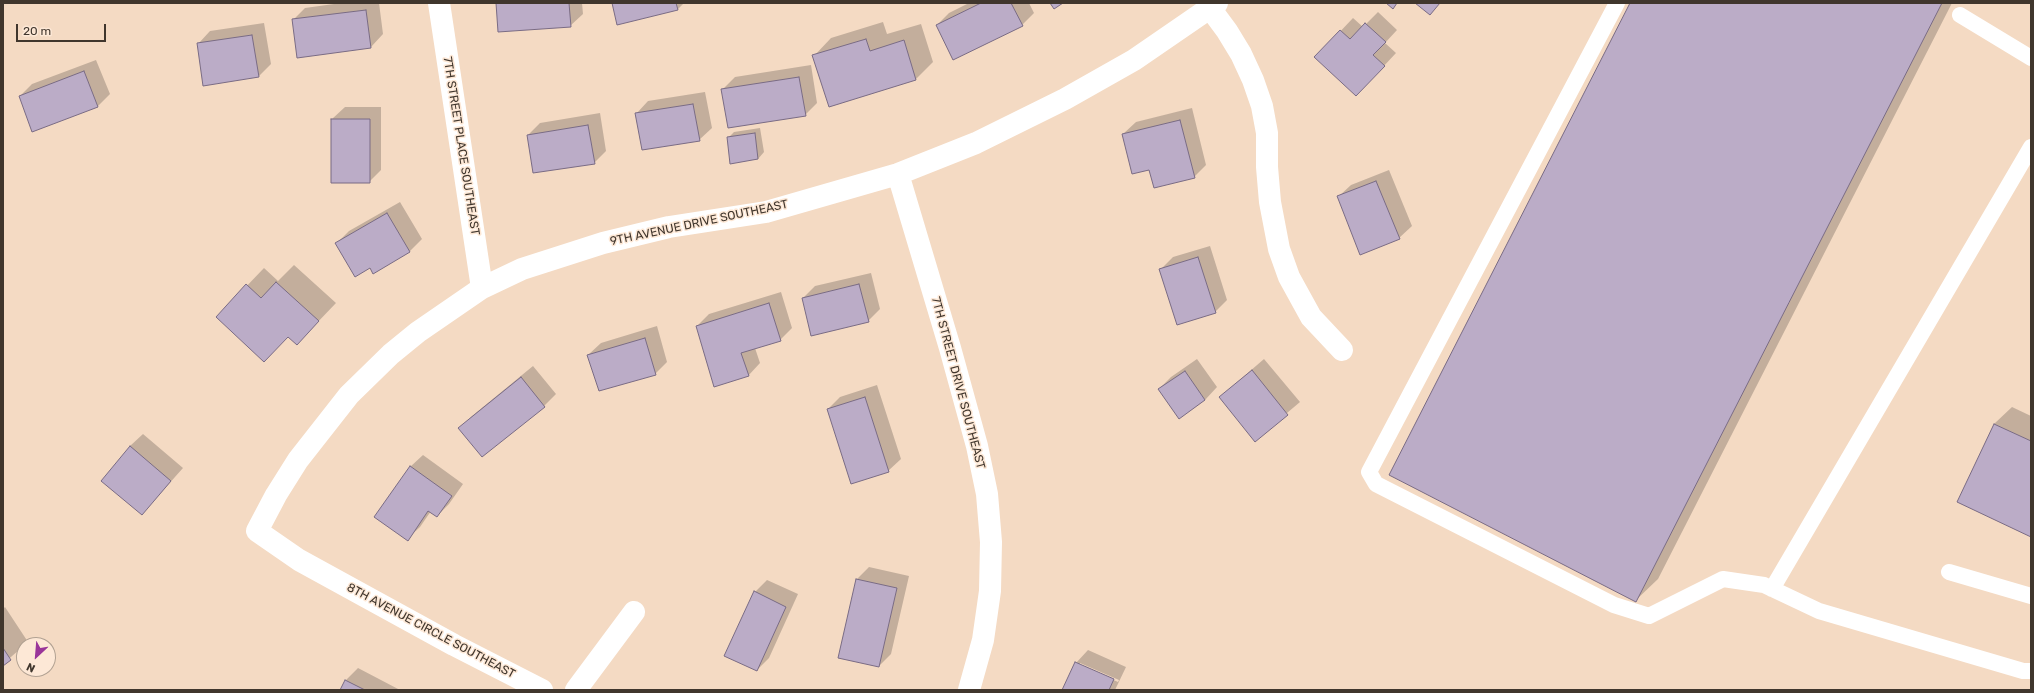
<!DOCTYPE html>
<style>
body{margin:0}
#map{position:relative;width:2034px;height:693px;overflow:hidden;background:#f4dac3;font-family:Rubik,sans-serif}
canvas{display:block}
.frame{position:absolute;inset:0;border:4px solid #40362d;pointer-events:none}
.north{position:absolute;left:16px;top:637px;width:40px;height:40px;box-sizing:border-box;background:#fde8d6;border:1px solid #b1a192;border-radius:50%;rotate:206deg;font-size:11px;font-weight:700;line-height:16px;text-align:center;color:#40362d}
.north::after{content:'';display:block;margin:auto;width:14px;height:18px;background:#9a3599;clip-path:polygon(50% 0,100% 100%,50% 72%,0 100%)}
.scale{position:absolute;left:16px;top:24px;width:90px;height:18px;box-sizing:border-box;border:2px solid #40362d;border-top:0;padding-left:5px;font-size:12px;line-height:14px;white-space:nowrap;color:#40362d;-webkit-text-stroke:3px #fde8d6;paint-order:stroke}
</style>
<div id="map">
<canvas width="2034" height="693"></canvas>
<div class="frame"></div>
<div class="north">N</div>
<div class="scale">20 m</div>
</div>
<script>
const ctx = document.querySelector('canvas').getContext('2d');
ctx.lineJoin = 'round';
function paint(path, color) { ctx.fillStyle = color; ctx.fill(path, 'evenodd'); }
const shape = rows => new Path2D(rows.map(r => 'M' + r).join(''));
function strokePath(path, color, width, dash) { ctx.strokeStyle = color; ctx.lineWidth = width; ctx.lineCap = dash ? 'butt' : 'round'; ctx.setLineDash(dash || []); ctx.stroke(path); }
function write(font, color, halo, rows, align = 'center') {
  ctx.font = font + ' Rubik,sans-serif'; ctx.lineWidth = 3; ctx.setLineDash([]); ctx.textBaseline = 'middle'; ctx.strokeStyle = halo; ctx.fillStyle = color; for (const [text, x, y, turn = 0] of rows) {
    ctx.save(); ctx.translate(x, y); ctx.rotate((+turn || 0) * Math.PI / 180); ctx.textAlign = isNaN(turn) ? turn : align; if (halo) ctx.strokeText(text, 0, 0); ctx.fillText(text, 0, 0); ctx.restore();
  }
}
paint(shape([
 [341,3,379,3,383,34,371,47,293,20,305,8],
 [497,3,582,3,583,14,570,26],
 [613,3,684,3,677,10],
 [969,3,1029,3,1034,13,1022,25,937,25,949,13],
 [1631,3,1952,3,1658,579,1636,600],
 [1378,12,1397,30,1385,43,1396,53,1368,83,1316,57,1353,18,1363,27],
 [883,22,887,34,921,24,933,62,916,79,814,56,831,38],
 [264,23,271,64,259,76,198,44,210,31],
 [96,60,110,94,98,106,20,96,32,84],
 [811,65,817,103,805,115,723,89,735,77],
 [705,92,712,128,699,140,636,114,648,101],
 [345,107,381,107,381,170,369,182,332,119],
 [1192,108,1206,165,1194,177,1150,168,1123,134,1136,122],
 [600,113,606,151,594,163,528,135,540,123],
 [760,128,764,152,758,159,731,163,728,138,734,132],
 [1389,170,1412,226,1399,238,1338,197,1351,185],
 [400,202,422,239,410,251,374,272,371,267,336,244,349,231],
 [1210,246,1227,300,1215,312,1161,269,1173,257],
 [294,265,336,303,314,326,217,317,264,268,278,281],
 [871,273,880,309,868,321,803,298,815,286],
 [781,292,792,328,780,340,755,348,760,363,748,376,697,326,709,314],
 [657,326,667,362,655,374,588,355,601,343],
 [1197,359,1217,387,1205,400,1179,418,1159,389,1171,377],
 [1264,359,1300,402,1255,440,1220,397],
 [533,366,556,394,544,406,460,428,472,416],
 [877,385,901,459,888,471,828,409,840,397],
 [2012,407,2031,416,2031,536,1958,502,1994,424],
 [143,434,183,468,142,514,130,446],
 [423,455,463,484,449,504,437,516,431,511,420,527,407,539,410,467],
 [869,567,909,576,891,654,879,666,857,579],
 [767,580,798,594,769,658,757,670,755,592],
 [5,607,28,642,3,664,3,609],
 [1088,650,1126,667,1115,690,1063,690,1076,663],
 [1080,663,1119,680,1118,682,1080,665],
 [358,668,400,690,341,690,346,680]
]), '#0003');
const building = shape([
 [496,3,569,3,571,27,498,32,496,3],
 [612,3,676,3,678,10,617,25,612,3],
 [981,3,1011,3,1023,26,953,60,936,25,981,3],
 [1050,3,1063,3,1054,9,1050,3],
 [1386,3,1397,3,1393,9,1386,3],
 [1415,3,1440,3,1430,15,1415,3],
 [1630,3,1942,3,1636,602,1389,475,1630,3],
 [366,10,371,48,297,58,292,19,366,10],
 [1365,23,1386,42,1373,55,1385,66,1356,96,1314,57,1340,30,1350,39,1365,23],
 [252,35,259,77,203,86,197,43,252,35],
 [866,39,870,51,904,40,916,80,829,107,812,55,866,39],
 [84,71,98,107,32,132,19,96,84,71],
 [799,77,806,116,728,128,721,89,799,77],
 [693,104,700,141,642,150,635,113,693,104],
 [331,119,370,119,370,183,331,183,331,119],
 [1180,120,1195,178,1154,188,1149,170,1132,174,1122,134,1180,120],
 [588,125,595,164,533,173,527,135,588,125],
 [755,133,758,159,730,164,727,137,755,133],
 [1376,181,1400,239,1360,255,1337,196,1376,181],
 [387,213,410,252,373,274,370,268,355,277,335,243,387,213],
 [1198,257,1216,313,1177,325,1159,269,1198,257],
 [276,282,319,321,297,345,288,337,264,362,216,317,246,284,261,298,276,282],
 [859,284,869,322,811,336,802,298,859,284],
 [769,303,781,341,741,353,749,376,714,387,696,326,769,303],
 [645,338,656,375,599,391,587,355,645,338],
 [1252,370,1288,415,1255,442,1219,397,1252,370],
 [1185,371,1205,400,1179,419,1158,389,1185,371],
 [521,377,545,407,482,457,458,428,521,377],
 [865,397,889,472,851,484,827,409,865,397],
 [1994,424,2031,441,2031,537,1957,502,1994,424],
 [130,446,171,481,142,515,101,481,130,446],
 [410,466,452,496,437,517,428,511,408,541,374,517,410,466],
 [856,579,897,588,879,667,838,658,856,579],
 [754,591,786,607,757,671,724,656,754,591],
 [3,648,11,660,3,666,3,648],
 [1075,662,1114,679,1109,690,1062,690,1075,662],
 [345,680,365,690,340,690,345,680]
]);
paint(building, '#bbacc7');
strokePath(building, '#796b84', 1);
strokePath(shape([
 [1617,3,1369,472,1376,484,1614,605,1649,616,1723,579,1764,585,1819,611,2023,671,2031,671],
 [1960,15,2031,58],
 [1949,572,2031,596],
 [1772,589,2031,147]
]), '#fff', 16);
strokePath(shape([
 [439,3,482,288],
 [1210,8,1227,31,1241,54,1253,80,1262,106,1267,133,1267,167,1270,202,1279,249,1289,277,1311,317,1342,350],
 [898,174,950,348,977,446,987,494,991,542,990,591,983,640,969,690],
 [542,690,454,645,299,560,257,531,276,495,298,460,349,395,391,354,418,332,482,288,522,269,603,243,669,227,766,212,898,174,976,143,1065,99,1134,60,1217,3],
 [576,690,634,612]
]), '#fff', 22);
write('12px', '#40362d', '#fde8d6', [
 ["7TH STREET PLACE SOUTHEAST",461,146,81],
 ["9TH AVENUE DRIVE SOUTHEAST",699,223,-12],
 ["7TH STREET DRIVE SOUTHEAST",958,383,75],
 ["8TH AVENUE CIRCLE SOUTHEAST",431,631,28]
]);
</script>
